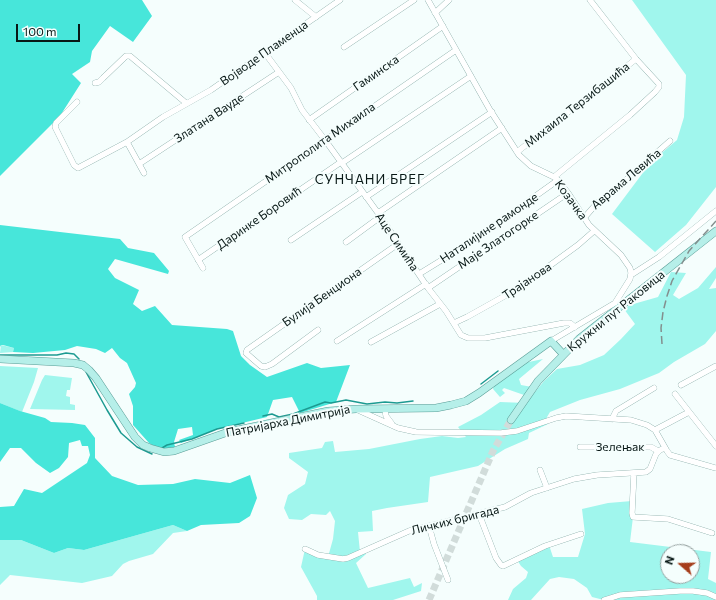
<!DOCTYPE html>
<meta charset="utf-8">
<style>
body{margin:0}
#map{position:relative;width:716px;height:600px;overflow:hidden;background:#f5fefd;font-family:Commissioner,sans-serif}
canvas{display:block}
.north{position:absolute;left:660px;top:544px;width:40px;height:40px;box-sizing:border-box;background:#f5fefd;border:1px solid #96a2a1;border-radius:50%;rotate:290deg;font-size:11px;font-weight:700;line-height:16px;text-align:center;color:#081816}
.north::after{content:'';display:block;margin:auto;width:14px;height:18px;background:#a63e1c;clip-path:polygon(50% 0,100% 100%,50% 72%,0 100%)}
.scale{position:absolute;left:16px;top:24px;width:64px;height:18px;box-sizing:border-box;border:2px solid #081816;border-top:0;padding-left:5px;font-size:12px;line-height:14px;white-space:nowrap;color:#081816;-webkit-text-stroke:3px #f5fefd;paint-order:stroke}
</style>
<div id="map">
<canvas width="716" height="600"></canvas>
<div class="north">N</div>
<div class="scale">100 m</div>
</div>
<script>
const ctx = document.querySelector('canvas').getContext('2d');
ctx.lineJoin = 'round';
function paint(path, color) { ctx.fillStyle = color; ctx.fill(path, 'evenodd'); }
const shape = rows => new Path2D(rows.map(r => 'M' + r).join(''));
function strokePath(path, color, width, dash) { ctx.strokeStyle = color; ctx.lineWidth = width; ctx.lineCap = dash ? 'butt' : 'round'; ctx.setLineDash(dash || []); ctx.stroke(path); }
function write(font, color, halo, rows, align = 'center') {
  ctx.font = font + ' Commissioner,sans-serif'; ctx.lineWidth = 4; ctx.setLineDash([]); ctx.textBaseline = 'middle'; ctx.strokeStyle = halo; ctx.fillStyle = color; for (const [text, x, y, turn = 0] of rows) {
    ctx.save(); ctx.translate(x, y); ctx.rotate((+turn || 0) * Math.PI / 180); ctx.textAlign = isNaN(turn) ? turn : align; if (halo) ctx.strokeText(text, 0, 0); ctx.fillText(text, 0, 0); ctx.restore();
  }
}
paint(shape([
 [632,0,716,0,716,187,686,225,655,252,612,214,651,162,677,140,684,117,686,75],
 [716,267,716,278,709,289,716,288,716,331,705,344,674,362,659,373,620,389,580,400,550,412,547,417,548,424,529,433,528,439,505,449,478,466,430,477,428,502,387,508,372,511,373,531,358,532,360,552,365,550,366,554,356,563,368,588,410,578,414,587,422,583,421,591,393,600,317,600,317,596,301,567,305,549,328,557,333,539,335,521,330,511,326,515,311,514,302,520,289,519,284,508,288,495,305,484,308,472,289,458,289,453,322,448,325,442,333,441,335,452,369,449,420,439,442,436,458,438,466,437,458,427,481,415,500,402,526,403,544,381,557,369,580,365,604,355,621,339,635,324,624,309,630,305,658,297,671,272,686,273,673,295,679,299,698,288],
 [1,345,14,348,13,352,0,353],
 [543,359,519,379,521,385,532,387,524,395,504,388,502,390,505,393,500,397,493,389,494,386,524,363],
 [0,366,38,368,34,382,22,412,0,403],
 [45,375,72,378,70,390,67,390,66,396,70,397,70,404,75,405,75,410,30,409,42,380],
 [632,501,633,517,630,542,711,552,708,579,716,583,716,600,604,600,592,597,587,588,574,579,559,577,550,579,531,600,508,600,513,589,526,578,528,572,521,566,517,560,549,545,553,557,578,557,585,534,582,509,608,503],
 [668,552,692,552,692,576,668,576],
 [173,525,187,531,173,533,153,554,129,561,123,564,112,576,82,583,10,575,0,585,0,540,21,540,54,553,68,548,84,550]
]), '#a0f6ed');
paint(shape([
 [0,0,142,0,152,16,133,42,110,26,92,51,90,62,72,74,81,83,60,116,0,176],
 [0,225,120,239,128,248,154,253,169,271,168,274,115,259,108,269,115,278,139,290,133,304,142,311,155,306,172,325,227,329,233,331,241,356,250,365,267,377,307,363,321,368,350,365,336,402,300,413,292,397,273,400,267,417,217,429,181,443,179,440,193,435,192,427,178,429,174,442,175,447,167,449,157,448,149,443,133,425,133,406,129,394,135,387,136,383,127,363,120,358,112,348,105,353,96,349,77,346,65,350,33,353,13,352,14,348,3,345,1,345,0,347],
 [0,403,20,411,45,418,51,422,72,423,85,425,95,438,95,458,112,476,138,485,173,484,195,479,230,483,250,475,257,498,250,516,239,523,201,525,187,531,173,525,84,550,68,548,54,553,21,540,0,540,0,507,14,506,24,489,42,493,87,463,90,455,88,446,82,446,80,440,69,443,68,457,59,468,50,473,36,463,21,448,10,448,0,462]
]), '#47e6da');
strokePath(shape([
 [0,355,57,355,66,353,74,354,79,359],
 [86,372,107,410,121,433,137,447,152,454],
 [481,384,498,371],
 [263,416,272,414,279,417,293,414,325,402,331,403,346,400,367,404,385,402,397,403,413,401],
 [162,448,167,445,192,439,217,429,244,423]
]), '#1c9a91', 1.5);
strokePath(shape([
 [429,600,493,451,511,420]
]), '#d1dcda', 7, [7, 3.5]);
const minor = shape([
 [295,0,316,17],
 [428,0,490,110,519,155,531,166,554,177,558,180,568,193,589,225,621,255,630,268,631,273,630,279,615,303,551,341],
 [435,13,449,0],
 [344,47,414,0],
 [265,53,291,88,302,110,325,140,378,213,428,288,446,311,461,335,468,338,485,338,564,323,570,323,575,327],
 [95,83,99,82,103,78,126,56,130,56,186,103],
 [77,102,56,123,55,127,74,165,78,168,127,142,163,117,211,90,340,0],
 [309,120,443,26],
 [127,142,144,173],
 [517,152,636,59],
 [342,163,471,76],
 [139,164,279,72],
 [554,177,630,115,655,92,659,87,659,84,636,59,590,0],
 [366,197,492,112],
 [378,213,502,128],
 [584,218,598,202,627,179,670,141],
 [291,240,362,192],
 [346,242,380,217],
 [198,260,341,162],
 [203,268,185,237,456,50],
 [419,274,471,242,558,180],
 [631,275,659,257,716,211],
 [428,288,568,193],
 [454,323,467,317,519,288,578,245,594,231],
 [318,330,272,364,265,367,261,366,246,353,247,350,398,244],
 [337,341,426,284],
 [371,342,440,304],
 [681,385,716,366],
 [675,394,716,446],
 [385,409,386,416,392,424],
 [358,410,398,428,416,432,501,433,517,431,556,418,566,416,631,420,647,425,655,430,667,451,670,455,716,468],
 [612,419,616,411,654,388],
 [655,430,689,412],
 [580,447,651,447,658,451],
 [540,470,547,488],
 [634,473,632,513,633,517,668,519,712,533],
 [479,514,496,558,501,565,503,566,545,546,581,534],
 [429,526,434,544,448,580],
 [305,549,318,555,343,559,348,558,409,531,505,507,531,493,574,479,597,475,646,472,650,469,656,454,660,450,665,448],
 [604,600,620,595,680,591,693,591,707,593,716,597]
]);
const major = shape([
 [0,359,74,363,83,365,89,370,96,378,135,437,143,445,150,448,164,452,174,451,228,432,328,411,356,409,436,408,451,405,466,401,479,393,551,341,563,354],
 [511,420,538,381,579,339,716,231]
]);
strokePath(minor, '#759e99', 6);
strokePath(major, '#599d96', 8);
strokePath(minor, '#fff', 5.5);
strokePath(major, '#b6efe9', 7);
strokePath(shape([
 [662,344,661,328,663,312,667,296,672,281,689,251,716,221]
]), '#838f8e', 1.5, [8, 4]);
write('12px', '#081816', '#f5fefd', [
 ["Војводе Пламенца",264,53,-35],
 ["Гаминска",376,73,-35],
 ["Михаила Терзибашића",577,105,-38],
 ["Златана Вауде",209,118,-33],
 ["Митрополита Михаила",320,143,-35],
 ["Аврама Левића",626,179,-40],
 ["Козачка",571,200,54],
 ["Даринке Боровић",259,218,-35],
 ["Наталијине рамонде",489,228,-34],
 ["Маје Златогорке",498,240,-34],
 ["Аце Симића",397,242,56],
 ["Трајанова",527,281,-34],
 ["Булија Бенциона",322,297,-35],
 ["Кружни пут Раковица",616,311,-39],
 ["Патријарха Димитрија",288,421,-11],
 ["Зелењак",620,447],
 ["Личких бригада",455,520,-14]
]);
ctx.letterSpacing = '1px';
write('13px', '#081816', '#f5fefd', [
 ["СУНЧАНИ БРЕГ",370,180]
]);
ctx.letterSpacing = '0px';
</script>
